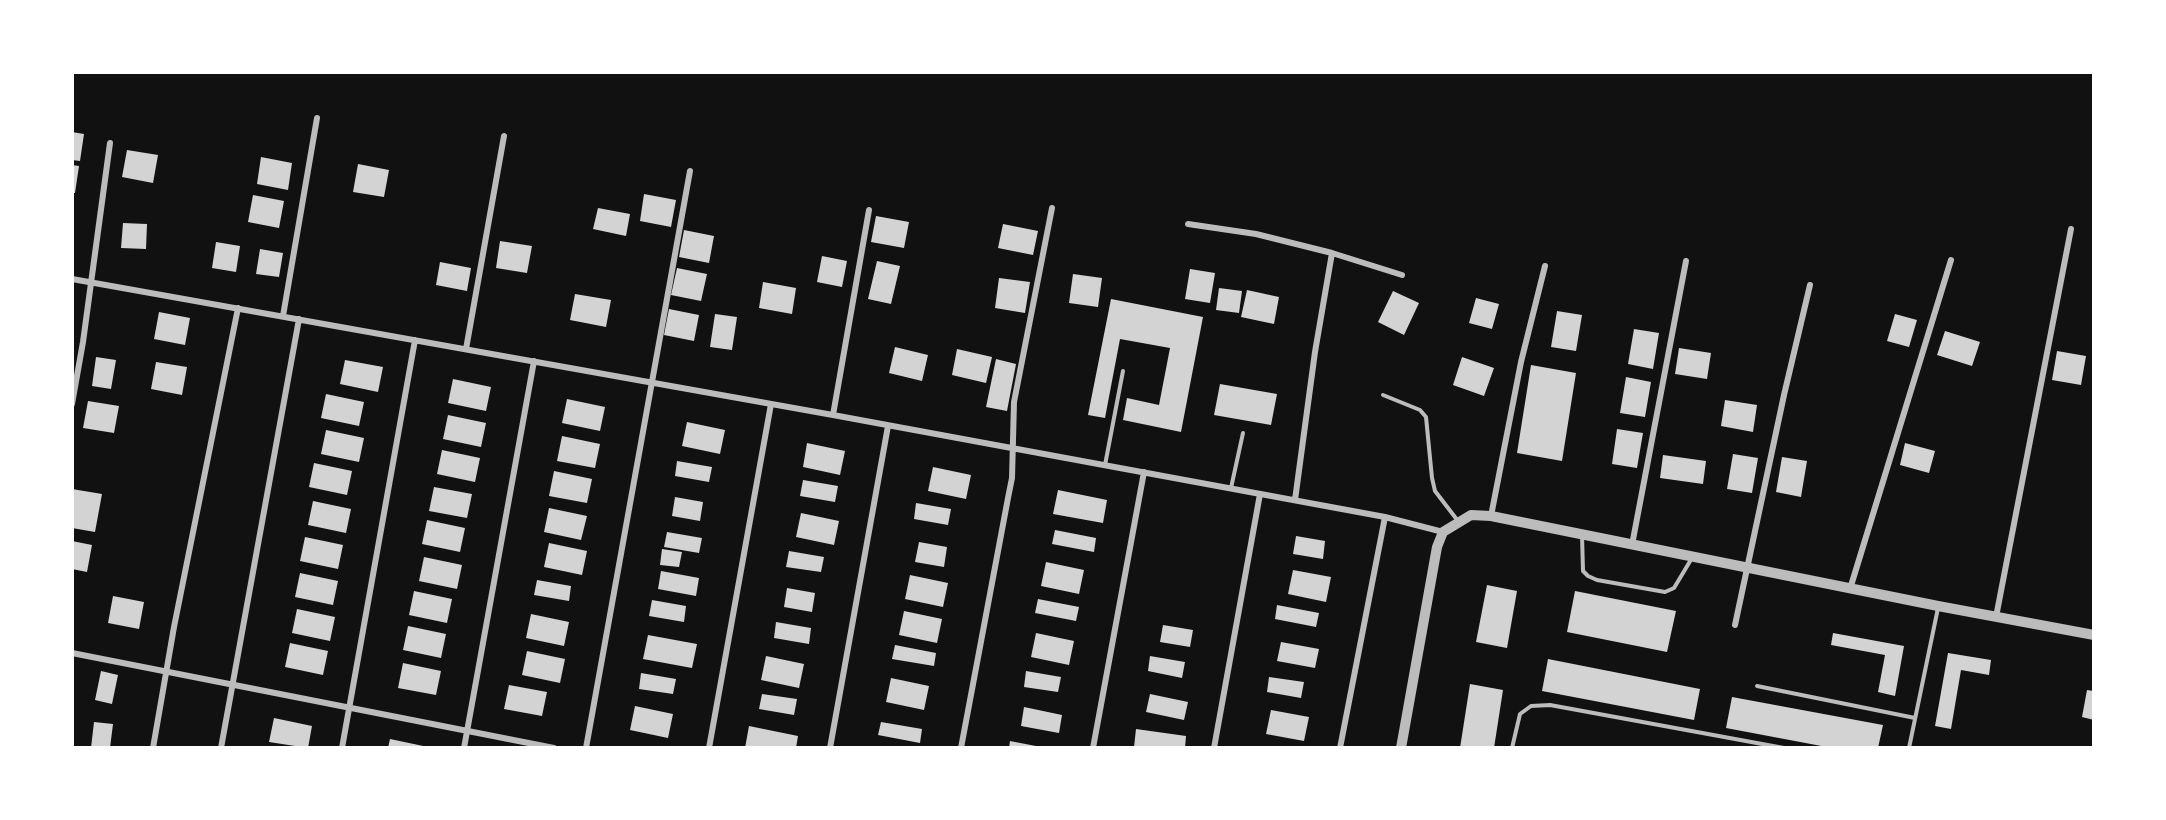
<!DOCTYPE html>
<style>
body{margin:0}
#map{position:relative;width:2166px;height:820px;overflow:hidden;background:#111;font-family:"Varela Round",sans-serif}
canvas{display:block}
.frame{position:absolute;inset:0;border:74px solid #fff;pointer-events:none}
</style>
<div id="map">
<canvas width="2166" height="820"></canvas>
<div class="frame"></div>
</div>
<script>
const ctx = document.querySelector('canvas').getContext('2d');
ctx.lineJoin = 'round';
function paint(path, color) { ctx.fillStyle = color; ctx.fill(path, 'evenodd'); }
const shape = rows => new Path2D(rows.map(r => 'M' + r).join(''));
function strokePath(path, color, width, dash) { ctx.strokeStyle = color; ctx.lineWidth = width; ctx.lineCap = dash ? 'butt' : 'round'; ctx.setLineDash(dash || []); ctx.stroke(path); }
paint(shape([
 [72,132,84,134,80,161,72,160],
 [127,150,158,155,153,183,122,177],
 [261,157,292,163,288,190,257,184],
 [358,164,389,170,384,197,353,192],
 [72,165,79,166,75,193,72,193],
 [644,194,676,200,671,227,640,221],
 [253,195,284,201,279,228,248,222],
 [598,208,630,214,626,236,593,229],
 [876,216,909,222,904,248,871,242],
 [123,223,147,224,146,249,121,248],
 [1003,224,1038,231,1033,255,998,248],
 [684,230,714,236,709,263,679,257],
 [500,241,532,246,527,273,496,268],
 [216,242,240,246,236,272,212,268],
 [260,249,283,253,279,277,256,274],
 [822,256,847,261,842,287,817,282],
 [877,261,900,266,891,304,868,299],
 [440,262,471,268,467,291,436,285],
 [677,268,707,274,701,301,671,295],
 [1190,269,1215,273,1210,303,1185,299],
 [1073,274,1102,278,1098,307,1069,303],
 [999,278,1030,282,1025,313,995,308],
 [763,282,796,288,792,314,759,308],
 [1219,288,1242,291,1239,313,1216,310],
 [1247,290,1279,297,1274,324,1241,317],
 [1393,291,1419,303,1404,335,1378,322],
 [575,294,611,300,606,327,570,320],
 [1476,298,1499,304,1492,329,1469,323],
 [1111,299,1203,317,1181,432,1123,420,1127,398,1159,405,1170,348,1120,339,1105,418,1088,415],
 [669,309,699,315,694,341,664,335],
 [1557,311,1582,315,1576,351,1551,347],
 [159,312,190,318,185,345,154,339],
 [715,314,737,317,732,350,710,347],
 [1895,314,1917,320,1909,347,1887,341],
 [1634,329,1659,333,1653,369,1628,364],
 [1945,331,1980,342,1972,366,1937,355],
 [895,347,928,355,922,381,889,373],
 [1679,348,1711,353,1707,379,1675,374],
 [957,349,992,357,986,383,952,375],
 [2057,351,2086,356,2081,385,2052,380],
 [96,357,116,360,111,389,92,386],
 [1462,357,1494,368,1484,396,1453,385],
 [996,359,1016,364,1007,411,986,407],
 [345,360,383,367,378,392,340,384],
 [156,362,187,367,182,395,151,389],
 [1531,365,1576,373,1562,461,1517,453],
 [1626,377,1651,382,1645,417,1620,413],
 [453,379,491,387,486,411,448,403],
 [1220,384,1277,394,1271,425,1214,415],
 [326,394,364,402,359,426,321,418],
 [567,399,605,407,600,431,562,423],
 [1725,400,1757,405,1753,432,1721,426],
 [88,401,119,406,114,433,83,428],
 [448,415,486,423,481,447,443,439],
 [687,422,725,430,720,454,682,446],
 [1617,429,1643,433,1637,468,1612,464],
 [326,430,364,438,359,462,321,454],
 [562,436,600,444,595,468,557,461],
 [807,443,845,451,840,475,803,467],
 [1905,443,1935,451,1929,473,1900,465],
 [442,450,480,458,475,482,437,474],
 [1733,454,1758,458,1752,493,1727,489],
 [1663,455,1706,461,1703,484,1660,478],
 [1782,457,1807,461,1801,497,1776,492],
 [677,461,712,467,709,482,675,476],
 [314,463,352,471,347,495,309,487],
 [933,467,971,475,966,499,928,491],
 [554,471,592,479,587,503,549,496],
 [803,480,838,486,835,502,800,496],
 [434,487,472,494,467,518,429,511],
 [72,489,102,494,95,532,72,528],
 [1058,490,1107,500,1103,523,1053,514],
 [675,497,703,502,700,521,672,516],
 [313,501,351,509,346,533,308,525],
 [916,503,951,509,948,525,914,519],
 [549,508,587,516,581,540,544,532],
 [801,513,839,521,834,545,796,537],
 [427,520,465,528,460,552,422,544],
 [1055,530,1096,538,1094,552,1052,544],
 [667,532,702,538,699,553,664,547],
 [1296,536,1325,541,1323,559,1293,554],
 [305,537,343,545,338,569,300,561],
 [72,541,92,545,87,572,72,569],
 [919,542,947,547,944,567,915,562],
 [549,543,587,551,582,575,544,567],
 [662,549,682,552,679,567,660,565],
 [789,551,824,557,821,572,786,567],
 [424,557,462,565,457,589,419,581],
 [1046,562,1084,570,1079,594,1041,586],
 [1293,570,1331,577,1326,602,1288,594],
 [661,571,699,578,696,596,658,589],
 [300,573,338,581,333,605,295,597],
 [910,575,948,583,943,607,905,599],
 [537,580,571,586,569,601,534,595],
 [1487,585,1517,591,1507,648,1476,642],
 [787,588,815,593,812,612,784,607],
 [414,591,452,599,447,623,409,615],
 [1575,591,1676,611,1667,652,1567,632],
 [113,596,144,602,139,629,108,623],
 [1038,599,1079,607,1076,621,1035,613],
 [652,600,686,606,684,622,649,616],
 [1277,605,1319,613,1316,627,1275,619],
 [297,609,335,617,330,641,292,633],
 [904,611,942,619,937,643,899,635],
 [531,614,569,622,564,646,526,638],
 [776,622,811,628,809,644,774,638],
 [1163,625,1193,630,1190,647,1160,642],
 [408,626,446,634,441,658,403,650],
 [1036,633,1074,641,1069,665,1031,657],
 [1833,633,1904,646,1895,696,1878,692,1885,655,1831,645],
 [648,635,697,644,692,668,643,659],
 [1281,642,1319,649,1315,668,1277,661],
 [290,643,328,651,323,675,285,667],
 [895,645,936,653,934,666,892,659],
 [527,651,565,659,560,683,522,675],
 [1948,653,1991,660,1989,675,1961,670,1951,729,1935,726],
 [766,656,804,664,799,688,761,680],
 [1150,656,1185,662,1182,678,1148,671],
 [1548,659,1700,689,1694,720,1542,691],
 [403,663,441,671,436,695,398,688],
 [101,671,118,675,112,704,95,700],
 [1026,671,1061,677,1058,692,1024,687],
 [641,673,676,679,673,694,639,689],
 [1269,677,1304,682,1301,698,1267,692],
 [891,678,929,686,924,710,886,702],
 [1470,684,1503,690,1494,748,1460,748],
 [509,685,547,692,542,716,504,709],
 [2087,690,2094,691,2094,720,2082,717],
 [762,694,797,699,794,715,759,709],
 [1150,694,1188,702,1184,720,1146,712],
 [1732,697,1883,725,1878,748,1832,748,1726,728],
 [635,706,673,714,668,738,630,730],
 [1024,707,1062,715,1059,733,1021,726],
 [1271,710,1309,717,1304,741,1266,734],
 [274,718,312,726,308,748,269,742],
 [94,722,113,724,110,748,91,748],
 [881,722,922,729,920,743,878,735],
 [749,726,798,736,796,748,745,748],
 [1136,729,1186,736,1185,748,1134,747],
 [390,739,428,747,428,748,388,748],
 [1010,741,1041,747,1040,748,1009,748]
]), '#d3d3d3');
strokePath(shape([
 [1383,395,1420,410,1426,417,1432,478,1435,491,1458,521],
 [1105,465,1123,371],
 [1231,488,1243,433],
 [1582,535,1583,571,1588,576,1597,580,1665,592,1674,588,1692,558],
 [1757,686,1915,718],
 [1512,748,1520,714,1531,706,1550,705,1784,748],
 [1909,748,1938,608]
]), '#bcbcbc', 4);
strokePath(shape([
 [1188,224,1256,234,1332,253,1402,275],
 [72,279,833,415,1385,517,1443,532],
 [283,316,317,118],
 [466,349,504,136],
 [72,404,83,342,110,143],
 [833,415,869,210],
 [1295,500,1315,352,1332,253],
 [1491,516,1521,362,1545,266],
 [1632,545,1686,261],
 [1850,589,1951,260],
 [1996,617,2071,229],
 [1735,625,1784,395,1810,285],
 [72,653,554,748],
 [153,748,174,627,238,308],
 [221,748,299,319],
 [342,748,415,340],
 [464,748,534,361],
 [586,748,690,171],
 [709,748,771,404],
 [830,748,888,426],
 [961,748,1008,498,1012,478,1014,402,1052,208],
 [1093,748,1144,472],
 [1214,748,1260,494],
 [1340,748,1385,517]
]), '#bcbcbc', 6);
strokePath(shape([
 [1401,748,1437,547,1443,532,1471,515,1491,516,1938,606,2094,635]
]), '#bcbcbc', 10);
</script>
